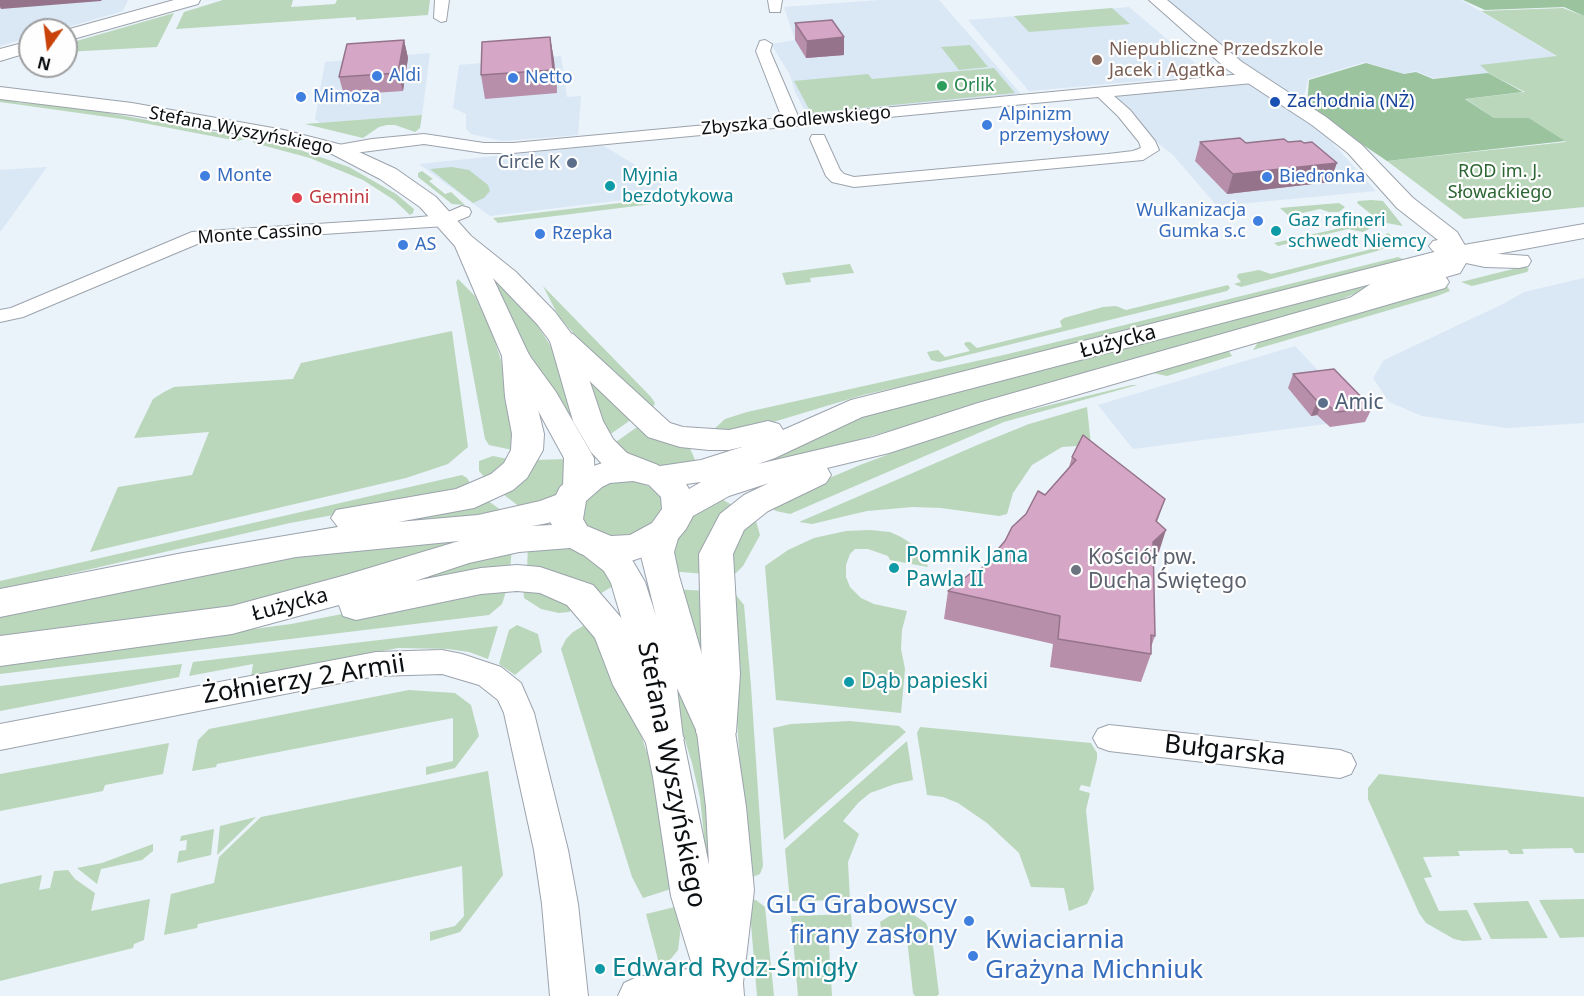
<!DOCTYPE html>
<meta charset="utf-8">
<style>
body{margin:0}
#map{position:relative;width:1584px;height:996px;overflow:hidden;background:#eaf2fa;font-family:"Noto Sans",sans-serif}
canvas{display:block}
.north{position:absolute;left:18px;top:18px;width:60px;height:60px;box-sizing:border-box;background:#fefefe;border:2px solid #9d9e9f;border-radius:50%;rotate:194deg;font-size:16px;font-weight:700;line-height:24px;text-align:center;color:#0c0f11}
.north::after{content:'';display:block;margin:auto;width:21px;height:27px;background:#c94209;clip-path:polygon(50% 0,100% 100%,50% 72%,0 100%)}
</style>
<div id="map">
<canvas width="1584" height="996"></canvas>
<div class="north">N</div>
</div>
<script>
const ctx = document.querySelector('canvas').getContext('2d');
ctx.lineJoin = 'round';
function paint(path, color) { ctx.fillStyle = color; ctx.fill(path, 'evenodd'); }
const shape = rows => new Path2D(rows.map(r => 'M' + r).join(''));
function strokePath(path, color, width, dash) { ctx.strokeStyle = color; ctx.lineWidth = width; ctx.lineCap = dash ? 'butt' : 'round'; ctx.setLineDash(dash || []); ctx.stroke(path); }
function write(font, color, halo, rows, align = 'center') {
  ctx.font = font + ' "Noto Sans",sans-serif'; ctx.lineWidth = 4.5; ctx.setLineDash([]); ctx.textBaseline = 'middle'; ctx.strokeStyle = halo; ctx.fillStyle = color; for (const [text, x, y, turn = 0] of rows) {
    ctx.save(); ctx.translate(x, y); ctx.rotate((+turn || 0) * Math.PI / 180); ctx.textAlign = isNaN(turn) ? turn : align; if (halo) ctx.strokeText(text, 0, 0); ctx.fillText(text, 0, 0); ctx.restore();
  }
}
paint(shape([
 [0,0,128,0,123,11,57,30,30,30,30,37,0,46],
 [879,0,939,0,1021,94,807,115,795,92,790,75,771,44,795,40,784,7],
 [1157,0,1461,0,1558,57,1481,66,1490,74,1433,78,1416,71,1404,74,1365,62,1308,79,1301,108,1376,191,1217,206,1173,155,1095,93,1252,78],
 [1129,7,1209,75,1029,91,968,20],
 [430,53,422,115,320,123,315,119,325,62],
 [561,56,567,97,581,96,578,135,503,141,471,134,466,129,466,114,453,108,459,65],
 [602,145,659,179,665,195,490,216,419,164],
 [47,167,1,231,0,231,0,170],
 [1584,278,1584,423,1507,428,1422,416,1389,402,1373,378,1384,360,1501,305,1524,292],
 [1295,346,1364,419,1133,449,1098,405]
]), '#dae7f5');
paint(shape([
 [223,0,293,0,291,7,335,4,337,0,430,0,428,15,356,20,356,17,176,29,184,12],
 [1112,8,1130,24,1029,32,1014,16],
 [1563,8,1584,16,1584,207,1464,219,1387,161,1566,142,1529,118,1494,118,1466,99,1525,92,1490,74,1480,65,1557,56,1481,11],
 [174,13,157,47,66,52,66,44],
 [970,45,988,67,959,70,941,47],
 [994,68,1015,93,811,113,794,81,868,74,872,79],
 [0,97,20,103,49,104,103,112,248,138,238,141,122,119,0,102],
 [422,115,420,128,415,132,395,125,387,125,379,127,363,138,305,124],
 [256,139,300,150,349,167,396,194,414,209,413,213,410,215,394,200,363,180,310,158,254,143,253,141],
 [452,167,469,170,488,185,490,191,484,198,473,203,430,169],
 [422,171,433,179,429,181,445,194,451,192,465,205,452,204,418,177,418,173],
 [662,198,669,202,498,223,493,218],
 [1371,200,1383,201,1403,226,1381,222,1357,203,1358,201],
 [1339,203,1345,207,1339,212,1329,212,1320,209,1289,216,1280,208],
 [1348,219,1365,222,1371,228,1363,232,1348,229,1278,246,1274,243,1345,227,1344,221],
 [1388,233,1400,242,1377,251,1241,287,1234,284,1241,282,1237,277,1238,274,1259,270,1271,274,1376,248,1373,242],
 [1398,257,1405,260,987,367,863,395,750,429,735,432,713,430,725,419,747,412,1008,354],
 [850,264,854,273,810,278,811,282,786,285,782,273],
 [1525,266,1529,269,1527,272,1472,286,1461,282],
 [1421,269,1323,306,729,477,854,418],
 [495,275,532,317,545,337,558,358,592,442,582,445,489,283],
 [458,279,475,296,490,327,500,357,509,390,517,451,489,445,485,439,456,282],
 [1228,285,1230,288,1227,291,939,362,931,360,927,352,938,350,945,357,970,351,964,344,966,342,970,342,977,348,1062,327,1060,321,1064,318,1103,307,1116,306,1126,310],
 [543,286,651,397,655,403,653,407,645,412,598,361,559,317],
 [1447,286,1450,291,1437,296,1253,350,1259,341,1275,336],
 [452,331,468,447,448,464,406,478,90,552,118,487,192,475,209,432,134,438,153,399,164,392,174,387,293,379,301,363],
 [1228,350,1232,356,1167,376,1153,373],
 [583,364,632,419,605,438],
 [1132,385,1137,385,1004,422,790,514,776,511,766,505,860,465,964,426],
 [1087,407,1091,445,1062,447,1032,465,1013,493,1007,514,999,516,941,508,913,507,867,511,812,524,799,522,982,443,1029,424],
 [640,425,688,444,696,462,663,468,610,446],
 [493,456,513,460,488,481,479,471,479,461],
 [569,459,572,475,553,500,525,511,499,491,532,460],
 [462,475,467,478,474,489,290,523,0,590,0,581],
 [623,480,636,481,657,490,663,498,663,516,635,537,596,536,581,521,582,503,589,494,610,482],
 [714,495,736,507,706,574,668,571,674,542,683,533,693,512],
 [484,498,508,515,268,540,341,525],
 [749,516,756,521,760,535,743,566,736,573,726,574,729,542],
 [508,527,255,606,0,639,0,616,287,552],
 [870,530,890,532,901,537,915,546,924,556,928,567,890,560,888,556,868,549,855,549,850,554,846,565,846,577,850,587,861,598,874,604,907,611,902,630,901,649,905,669,901,713,776,700,765,566,788,550,814,538,846,531],
 [560,543,588,557,618,583,598,595,527,570,528,544],
 [512,547,510,571,373,589],
 [508,585,502,604,489,615,0,674,0,663,291,624,414,600],
 [523,585,578,606,569,612,559,613,541,609,524,598],
 [673,589,707,591,711,686],
 [656,591,698,734,710,791,709,883,700,798,692,763,641,595],
 [728,593,736,595,744,605,751,686,763,866,760,874,748,879],
 [593,620,642,738,664,804,677,887,643,898,632,877,561,649,566,639,573,632],
 [517,625,538,634,542,652,515,675,499,664,509,630],
 [498,626,488,659,469,652,448,649,398,648,251,677,253,664,189,676,193,662],
 [182,664,179,677,0,711,0,686],
 [409,690,455,693,471,705,479,736,455,768,426,775,426,767,453,761,453,718,217,764,216,767,192,771,198,740,209,729],
 [850,721,899,726,906,732,784,840,773,728,791,724],
 [920,727,1091,743,1097,753,1097,759,1090,787,1081,785,1079,790,1090,793,1086,810,1094,889,1087,904,1069,911,1064,888,1031,887,1019,853,987,823,958,803,943,797,927,795,917,733],
 [907,741,913,780,895,784,870,793,858,803,843,821,859,834,848,862,850,900,790,901,785,849],
 [169,743,163,774,105,785,103,791,0,811,0,774],
 [488,771,503,875,460,932,430,941,430,932,455,926,464,916,462,866,198,924,197,928,164,935,171,894,214,883,219,857,261,817],
 [1379,774,1584,797,1584,853,1575,853,1572,848,1522,849,1524,854,1510,854,1507,850,1458,851,1460,856,1423,857,1432,877,1424,878,1439,911,1467,910,1482,940,1463,941,1454,939,1426,923,1419,913,1368,799,1368,788],
 [256,817,217,855,220,826],
 [214,829,211,855,177,863,179,851,186,850,187,840,180,841,181,836],
 [153,844,153,851,142,860,101,869,97,884,77,868,102,863],
 [68,870,75,879,95,893,91,911,150,899,144,940,134,944,133,948,0,981,0,884,42,875,39,890,50,888,54,871],
 [1584,899,1584,937,1560,938,1539,900],
 [749,900,756,900,765,907,774,996,757,996],
 [1528,901,1548,938,1491,939,1473,903],
 [679,906,680,934,678,950,661,971,646,914],
 [896,912,911,913,926,923,932,938,939,994,937,996,915,996,913,993,907,939,883,940,880,922],
 [851,914,852,927,828,928,832,996,798,996,791,916]
]), '#bad7bb');
paint(shape([
 [1463,0,1584,0,1584,16,1564,7,1485,10],
 [1366,63,1404,74,1416,72,1433,79,1488,73,1523,92,1465,99,1494,118,1529,118,1565,141,1387,161,1307,107,1309,80]
]), '#9bc49e');
const minor = shape([
 [435,0,449,0,446,21,441,22,434,18,435,0],
 [768,0,782,0,780,12,770,12,768,0],
 [765,40,772,44,770,51,798,116,1253,73,1261,78,1253,83,1114,96,1130,110,1155,141,1159,150,1143,160,854,187,832,182,826,176,810,139,812,135,824,135,840,170,844,174,854,177,1108,154,1133,151,1141,148,1139,142,1118,116,1098,97,513,153,484,153,424,144,339,155,333,154,330,150,333,146,372,139,424,134,484,143,513,143,782,118,756,51,760,41,765,40],
 [462,206,469,208,471,212,469,216,445,226,202,242,23,317,0,322,0,310,11,308,192,232,410,218,441,215,462,206],
 [442,650,462,654,501,667,521,683,534,713,568,850,578,904,588,996,550,996,542,904,534,850,504,713,498,700,479,685,442,674,376,676,0,750,0,724,376,652,442,650],
 [1109,725,1340,750,1351,754,1356,764,1351,774,1340,778,1109,751,1098,747,1093,738,1098,729,1109,725],
 [720,964,733,970,739,983,733,996,618,996,624,983,637,977,720,964]
]);
const tertiary = shape([
 [174,0,200,0,198,4,66,41,66,30,174,0],
 [1149,0,1167,0,1242,62,1326,117,1362,145,1413,198,1457,232,1467,249,1485,253,1528,256,1531,261,1528,266,1519,268,1485,267,1466,263,1460,273,1390,293,1365,310,1356,313,1347,310,1343,305,1347,300,1372,283,1441,263,1444,257,1433,251,1429,246,1433,241,1438,240,1397,208,1348,153,1312,125,1228,70,1149,0],
 [30,41,30,52,0,61,0,49,30,41],
 [0,87,132,103,284,130,346,146,396,169,436,197,471,236,516,272,555,312,576,340,603,421,613,439,627,453,658,465,662,472,658,479,647,482,636,479,605,467,591,452,573,421,550,341,537,324,493,278,529,355,556,392,594,458,595,487,590,495,579,498,568,495,563,487,564,458,529,394,502,356,455,246,420,207,380,179,332,154,283,142,132,115,0,99,0,87],
 [664,520,675,524,680,532,674,552,679,576,708,675,735,732,746,807,754,890,743,983,744,996,698,996,697,981,671,896,653,777,645,738,640,681,611,583,604,571,581,553,577,545,581,537,593,533,605,537,628,553,645,582,656,616,640,552,653,524,664,520],
 [677,688,697,732,706,807,709,865,683,738,677,688]
]);
const secondary = shape([
 [1584,224,1584,238,1459,261,862,417,775,458,758,464,873,437,978,403,1427,276,1436,274,1445,276,1449,282,1445,288,1000,417,889,453,827,468,831,475,826,483,768,511,744,530,733,554,740,674,736,732,730,744,716,749,702,744,696,732,702,674,699,554,720,514,744,495,769,483,729,496,693,516,686,529,676,541,661,551,631,561,611,562,581,554,570,548,519,552,469,563,415,581,481,568,517,565,540,567,593,585,624,621,649,679,684,738,678,750,664,755,650,750,613,685,595,638,567,605,540,593,517,591,481,594,356,620,343,616,339,605,232,634,0,666,0,636,232,606,346,575,459,541,296,557,0,617,0,589,183,553,338,527,331,518,336,510,456,489,491,474,504,463,511,450,512,434,505,397,502,356,506,350,516,347,526,350,530,356,535,397,544,434,543,450,527,478,513,490,474,508,398,522,478,515,540,501,556,495,560,487,580,471,605,462,633,459,660,466,701,460,742,447,729,450,709,450,680,447,648,437,553,346,549,340,553,334,563,332,573,334,670,423,683,427,729,430,768,421,779,424,783,430,851,400,1458,246,1584,224],
 [633,481,649,485,661,497,662,509,652,523,630,535,611,536,587,526,583,519,586,501,602,487,610,483,633,481],
 [701,482,689,489,686,484,701,482],
 [550,522,552,525,532,526,548,523,550,522]
]);
strokePath(minor, '#9ca3ac', 2);
strokePath(tertiary, '#9ca3ac', 2);
strokePath(secondary, '#9ca3ac', 2);
paint(minor, '#fff');
paint(tertiary, '#fff');
paint(secondary, '#fff');
paint(shape([
 [795,23,844,55,806,58,795,40],
 [550,37,554,60,557,93,485,99,481,75],
 [404,40,408,58,403,91,344,95,339,77],
 [1200,142,1246,143,1330,182,1227,194,1195,161],
 [1293,374,1372,408,1365,422,1330,427,1317,415,1311,416,1288,388],
 [1072,457,1165,499,1157,522,1157,558,1153,561,1155,636,1151,647,1151,654,1141,682,1050,667,1053,644,944,619,948,591,980,570,1005,541,1026,514,1045,495,1069,467]
]), '#b78faa');
paint(shape([
 [0,0,102,0,101,1,1,9,0,7],
 [550,37,554,60,557,93,553,70],
 [844,37,844,55,806,58,807,41],
 [404,40,408,58,403,91,398,73],
 [1337,163,1330,182,1227,194,1233,174],
 [1317,401,1323,401,1317,415,1311,416],
 [1166,530,1157,558,1144,570,1153,542]
]), '#95748b');
const building = shape([
 [832,20,844,37,807,41,795,23,832,20],
 [550,37,553,70,481,75,482,42,550,37],
 [404,40,398,73,339,77,347,44,404,40],
 [1240,138,1246,143,1284,139,1288,142,1301,141,1304,143,1312,142,1337,163,1233,174,1200,142,1240,138],
 [1334,369,1372,408,1336,412,1323,401,1317,401,1293,374,1334,369],
 [1083,435,1165,499,1156,521,1166,530,1153,542,1155,636,1151,635,1151,654,1058,639,1060,616,948,591,976,569,980,570,1005,541,1012,527,1026,514,1038,491,1045,495,1076,460,1072,457,1083,435]
]);
paint(building, '#d5a6c6');
strokePath(building, '#95748b', 1.5);
for (const [x, y, r, color] of [
 [1097,60,6,"#8d6e63"],
 [377,76,6,"#3f7fe0"],
 [513,78,6,"#3f7fe0"],
 [942,86,6,"#2e9e5b"],
 [301,97,6,"#3f7fe0"],
 [1275,102,6,"#1a4fb4"],
 [987,125,6,"#3f7fe0"],
 [572,163,6,"#5c6f8a"],
 [205,176,6,"#3f7fe0"],
 [1267,177,6,"#3f7fe0"],
 [610,186,6,"#0f9aa8"],
 [297,198,6,"#e0444e"],
 [1258,221,6,"#3f7fe0"],
 [1276,231,6,"#0f9aa8"],
 [540,234,6,"#3f7fe0"],
 [403,245,6,"#3f7fe0"],
 [1323,403,6,"#5c6f8a"],
 [894,568,6,"#0f9aa8"],
 [1076,570,6,"#6b7280"],
 [849,682,6,"#0f9aa8"],
 [969,921,6,"#3f7fe0"],
 [973,956,6,"#3f7fe0"],
 [600,969,6,"#0f9aa8"]
]) { const dot = new Path2D(); dot.arc(x, y, r, 0, 2 * Math.PI); ctx.fillStyle = color; ctx.fill(dot); strokePath(dot, '#fefefe', 2); }
write('18px', '#785e54', '#fefefe', [
 ["Niepubliczne Przedszkole",1109,50],
 ["Jacek i Agatka",1109,71]
], 'left');
write('18px', '#366cbe', '#fefefe', [
 ["Aldi",389,76],
 ["Netto",525,78],
 ["Mimoza",313,97],
 ["Alpinizm",999,115],
 ["przemysłowy",999,136],
 ["Monte",217,176],
 ["Biedronka",1279,177],
 ["Wulkanizacja",1246,211,"right"],
 ["Gumka s.c",1246,232,"right"],
 ["Rzepka",552,234],
 ["AS",415,245]
], 'left');
write('18px', '#27864d', '#fefefe', [
 ["Orlik",954,86]
], 'left');
write('18px', '#164399', '#fefefe', [
 ["Zachodnia (NŻ)",1287,102]
], 'left');
write('18px', '#0c0f11', '#fefefe', [
 ["Zbyszka Godlewskiego",796,121,-5],
 ["Stefana Wyszyńskiego",241,131,11],
 ["Monte Cassino",260,234,-4]
]);
write('18px', '#4e5e75', '#fefefe', [
 ["Circle K",560,163]
], 'right');
write('18px', '#2c6533', '#fefefe', [
 ["ROD im. J.",1500,172],
 ["Słowackiego",1500,193]
]);
write('18px', '#0d838f', '#fefefe', [
 ["Myjnia",622,176],
 ["bezdotykowa",622,197],
 ["Gaz rafineri",1288,221],
 ["schwedt Niemcy",1288,242]
], 'left');
write('18px', '#be3a42', '#fefefe', [
 ["Gemini",309,198]
], 'left');
write('21px', '#0c0f11', '#fefefe', [
 ["Łużycka",1118,342,-15],
 ["Łużycka",290,605,-15]
]);
write('21px', '#4e5e75', '#fefefe', [
 ["Amic",1335,403]
], 'left');
write('21px', '#0d838f', '#fefefe', [
 ["Pomnik Jana",906,556],
 ["Pawla II",906,580],
 ["Dąb papieski",861,682]
], 'left');
write('21px', '#5b616d', '#fefefe', [
 ["Kościół pw.",1088,558],
 ["Ducha Świętego",1088,582]
], 'left');
write('26px', '#0c0f11', '#fefefe', [
 ["Żołnierzy 2 Armii",304,680,-9],
 ["Bułgarska",1225,751,6],
 ["Stefana Wyszyńskiego",671,775,79]
]);
write('26px', '#366cbe', '#fefefe', [
 ["GLG Grabowscy",957,906],
 ["firany zasłony",957,936],
 ["Kwiaciarnia",985,941,"left"],
 ["Grażyna Michniuk",985,971,"left"]
], 'right');
write('26px', '#0d838f', '#fefefe', [
 ["Edward Rydz-Śmigły",612,969]
], 'left');
</script>
